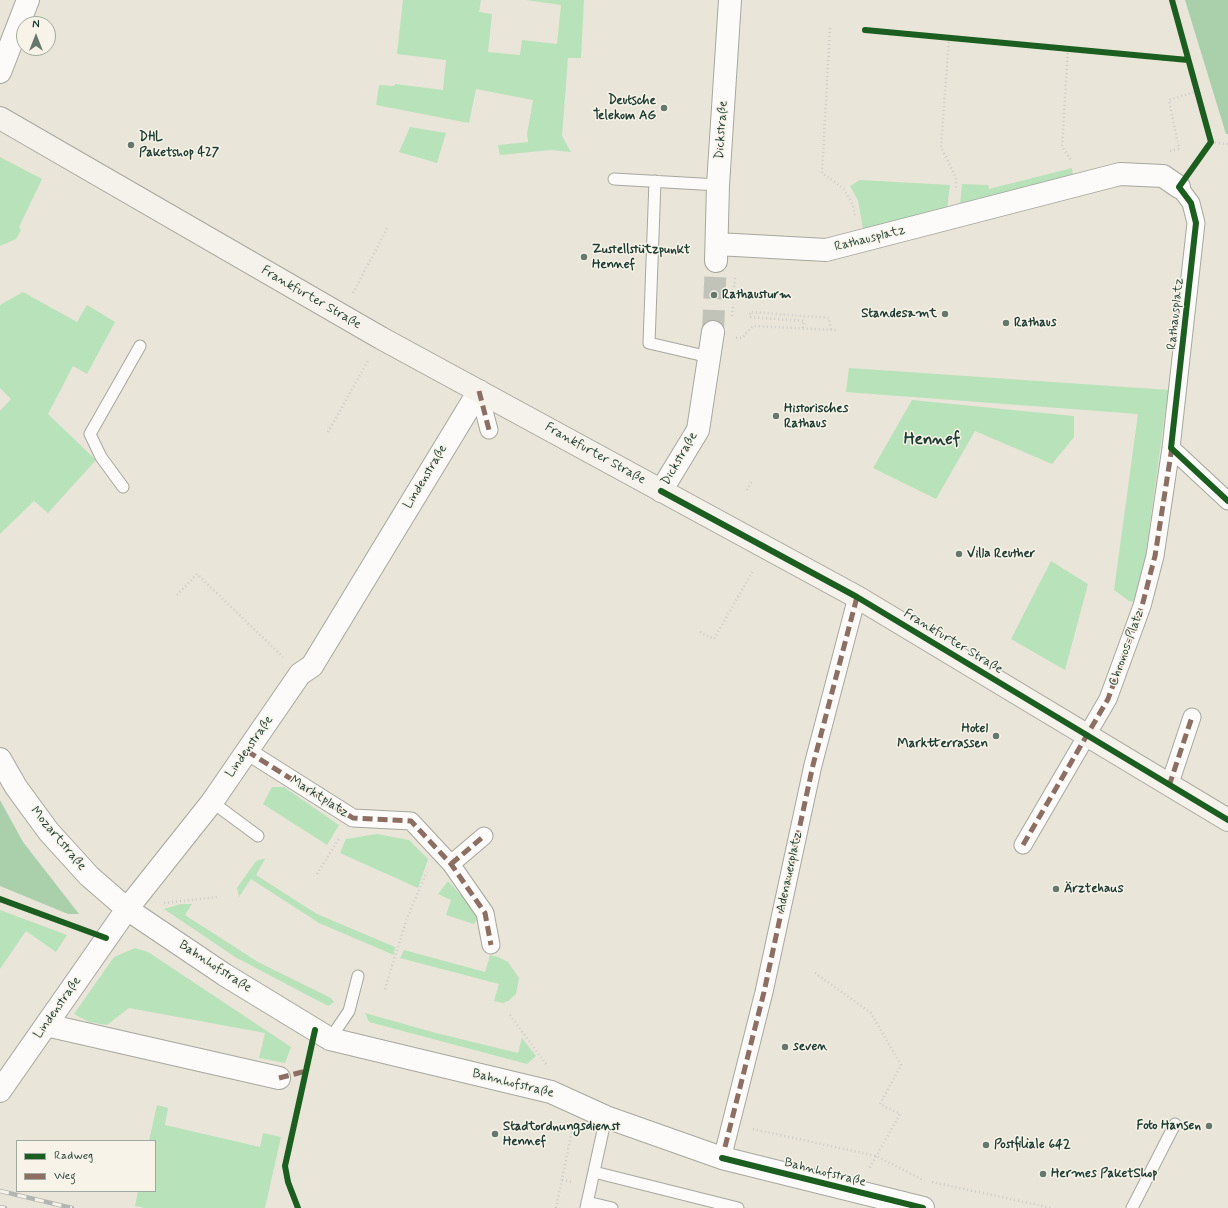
<!DOCTYPE html>
<meta charset="utf-8">
<style>
body{margin:0}
#map{position:relative;width:1228px;height:1208px;overflow:hidden;background:#eae5d9;font-family:Mynerve,sans-serif}
canvas{display:block}
.legend{position:absolute;left:16px;top:1140px;width:140px;height:52px;box-sizing:border-box;background:#f7f3e8;border:1px solid #a1aaa0;margin:0;padding:5px 7px;list-style:none;font-size:12px;color:#1f3d34}
.legend li{display:flex;align-items:center;gap:8px;height:20px}
.legend b{width:20px;border:1px solid #a1aaa0}
.north{position:absolute;left:16px;top:16px;width:40px;height:40px;box-sizing:border-box;background:#f7f3e8;border:1px solid #a1aaa0;border-radius:50%;rotate:0deg;font-size:11px;font-weight:700;line-height:16px;text-align:center;color:#1f3d34}
.north::after{content:'';display:block;margin:auto;width:14px;height:18px;background:#66786e;clip-path:polygon(50% 0,100% 100%,50% 72%,0 100%)}
</style>
<div id="map">
<canvas width="1228" height="1208"></canvas>
<ul class="legend">
<li><b style="height:5px;background:#1b5e20"></b>Radweg</li>
<li><b style="height:5px;background:#8d6e63"></b>Weg</li>
</ul>
<div class="north">N</div>
</div>
<script>
const ctx = document.querySelector('canvas').getContext('2d');
ctx.lineJoin = 'round';
function paint(path, color) { ctx.fillStyle = color; ctx.fill(path, 'evenodd'); }
const shape = rows => new Path2D(rows.map(r => 'M' + r).join(''));
function strokePath(path, color, width, dash) { ctx.strokeStyle = color; ctx.lineWidth = width; ctx.lineCap = dash ? 'butt' : 'round'; ctx.setLineDash(dash || []); ctx.stroke(path); }
function write(font, color, halo, rows, align = 'center') {
  ctx.font = font + ' Mynerve,sans-serif'; ctx.lineWidth = 3; ctx.setLineDash([]); ctx.textBaseline = 'middle'; ctx.strokeStyle = halo; ctx.fillStyle = color; for (const [text, x, y, turn = 0] of rows) {
    ctx.save(); ctx.translate(x, y); ctx.rotate((+turn || 0) * Math.PI / 180); ctx.textAlign = isNaN(turn) ? turn : align; if (halo) ctx.strokeText(text, 0, 0); ctx.fillText(text, 0, 0); ctx.restore();
  }
}
paint(shape([
 [403,0,481,0,479,12,492,14,488,52,520,55,522,40,557,44,561,5,526,0,584,0,581,58,568,58,562,136,571,152,551,150,500,155,498,145,528,142,527,134,533,100,476,89,469,123,376,105,379,85,394,86,395,84,443,90,446,60,397,54],
 [410,127,446,133,437,163,399,152],
 [0,157,42,179,19,227,21,230,16,239,0,246],
 [1072,168,1073,176,960,205,962,184,988,185,989,189],
 [860,180,950,185,947,209,863,229,858,200,850,186],
 [23,292,77,322,87,305,115,322,87,374,73,366,48,414,96,460,48,513,34,501,0,534,0,411,11,399,0,388,0,305],
 [849,368,1170,390,1165,414,1145,559,1134,602,1129,601,1114,590,1138,414,846,392],
 [912,400,1074,416,1074,437,1052,464,975,431,936,499,873,468],
 [1051,561,1088,584,1065,670,1011,639],
 [272,787,284,787,339,825,327,845,263,804],
 [377,834,409,840,428,859,418,888,340,853,346,839],
 [262,859,265,859,256,875,317,914,395,947,394,955,319,923,251,879,239,897,237,888,256,861],
 [448,881,477,913,478,918,474,924,446,915,451,900,438,894],
 [181,904,192,904,185,915,258,962,331,998,334,1002,328,1006,235,957,164,909],
 [0,910,67,935,56,952,26,931,0,969],
 [135,948,148,952,291,1047,285,1063,259,1058,265,1033,129,1008,107,1025,89,1022,74,1014,114,957],
 [404,950,485,972,490,955,498,957,508,962,519,978,516,994,508,1001,503,1003,494,1001,499,984,400,958],
 [365,1013,436,1033,518,1053,522,1038,536,1056,527,1064,369,1022],
 [157,1105,168,1108,165,1125,260,1147,263,1133,281,1137,265,1208,145,1208,135,1206,138,1191,155,1191,155,1141,149,1141]
]), '#b8e2ba');
paint(shape([
 [1185,0,1228,0,1228,134,1226,134],
 [0,800,23,842,79,914,68,914,0,886]
]), '#a9d0ab');
strokePath(shape([
 [713,332,716,261]
]), '#c1c3b8', 22, [22, 11]);
const service = shape([
 [614,179,718,185],
 [655,181,649,343,709,357],
 [123,487,101,457,90,434,140,346],
 [212,802,258,836],
 [330,1039,349,1011,358,976],
 [594,1172,738,1208],
 [587,1202,612,1208],
 [586,1208,606,1117],
 [1132,1208,1175,1124]
]);
const pedestrian = shape([
 [479,391,489,430],
 [1171,448,1228,501],
 [247,751,353,818,411,821,451,864,485,913,491,945],
 [1169,786,1192,717],
 [1023,845,1108,699,1142,606,1155,556,1171,448,1196,223,1191,203,1179,187],
 [451,864,484,836],
 [725,1147,764,992,813,765,857,597]
]);
const minor = shape([
 [0,72,28,0],
 [717,244,826,250,1120,174,1163,176,1179,187],
 [716,261,718,185,730,0],
 [661,491,698,430,713,332],
 [0,759,16,787,49,832,89,876,127,909,225,975,330,1039,551,1092,606,1117,722,1158,923,1208],
 [46,1025,279,1078],
 [0,1091,127,909,212,802,300,674,312,666,479,391]
]);
const secondary = shape([
 [0,118,381,338,857,597,1228,820]
]);
strokePath(service, '#a6a79f', 13);
strokePath(pedestrian, '#a6a79f', 19);
strokePath(minor, '#a6a79f', 24);
strokePath(secondary, '#a6a79f', 24);
strokePath(shape([
 [830,28,822,173,843,188,853,205,855,216],
 [949,38,941,147,956,178,956,190],
 [1068,49,1062,147,1072,161],
 [1211,142,1228,144],
 [1170,151,1179,149,1169,100,1197,91],
 [734,287,735,278],
 [353,293,388,227],
 [732,316,733,304],
 [803,328,804,321,750,317,750,312,829,318,831,330],
 [736,338,742,338,753,326,836,330],
 [328,432,369,359],
 [747,490,751,482],
 [177,595,197,574,283,657],
 [700,632,714,639,754,569],
 [317,874,340,837],
 [164,903,217,897],
 [815,973,871,1013,901,1065,880,1104,900,1114,869,1169],
 [385,989,407,918,427,872],
 [510,1015,546,1064],
 [753,1129,876,1156,923,1180],
 [562,1180,571,1182],
 [932,1182,1052,1208],
 [556,1208,572,1131,570,1129]
]), '#cbccc8', 2.5, [1, 3]);
strokePath(service, '#fcfbf9', 11);
strokePath(pedestrian, '#fcfbf9', 17);
strokePath(minor, '#fcfbf9', 22);
strokePath(secondary, '#f5f2ec', 22);
const rail = shape([
 [0,1191,72,1208],
 [0,1207,5,1208]
]);
strokePath(rail, '#b3b5b3', 4.5);
strokePath(rail, '#f7f3e8', 3, [9]);
strokePath(shape([
 [479,391,489,430],
 [247,751,353,818,411,821,451,864,485,913,491,945],
 [1169,786,1192,717],
 [1023,845,1108,699,1142,606,1155,556,1172,447],
 [451,864,484,836],
 [279,1078,306,1071],
 [725,1147,764,992,813,765,857,597]
]), '#8d6e63', 5, [10, 5]);
strokePath(shape([
 [1172,0,1211,142,1179,187,1191,203,1196,223,1171,448,1228,501],
 [865,30,1188,60],
 [661,491,857,597,1228,820],
 [0,899,106,938],
 [722,1158,923,1208],
 [298,1208,288,1182,285,1166,315,1030]
]), '#1b5e20', 6);
for (const [x, y, r, color] of [
 [664,108,4,"#66786e"],
 [131,145,4,"#66786e"],
 [584,257,4,"#66786e"],
 [714,295,4,"#66786e"],
 [945,314,4,"#66786e"],
 [1006,323,4,"#66786e"],
 [776,416,4,"#66786e"],
 [959,554,4,"#66786e"],
 [996,736,4,"#66786e"],
 [1056,889,4,"#66786e"],
 [785,1047,4,"#66786e"],
 [1209,1126,4,"#66786e"],
 [495,1134,4,"#66786e"],
 [986,1145,4,"#66786e"],
 [1043,1174,4,"#66786e"]
]) { const dot = new Path2D(); dot.arc(x, y, r, 0, 2 * Math.PI); ctx.fillStyle = color; ctx.fill(dot); strokePath(dot, '#f7f3e8', 1.5); }
write('bold 13px', '#1f3d34', '#f7f3e8', [
 ["Deutsche",656,101,"right"],
 ["Telekom AG",656,116,"right"],
 ["DHL",139,138],
 ["Paketshop 427",139,153],
 ["Zustellstützpunkt",592,250],
 ["Hennef",592,265],
 ["Rathausturm",722,295],
 ["Standesamt",937,314,"right"],
 ["Rathaus",1014,323],
 ["Historisches",784,409],
 ["Rathaus",784,424],
 ["Villa Reuther",967,554],
 ["Hotel",988,729,"right"],
 ["Marktterrassen",988,744,"right"],
 ["Ärztehaus",1064,889],
 ["seven",793,1047],
 ["Foto Hansen",1201,1126,"right"],
 ["Stadtordnungsdienst",503,1127],
 ["Hennef",503,1142],
 ["Postfiliale 642",994,1145],
 ["Hermes PaketShop",1051,1174]
], 'left');
write('13px', '#1f3d34', '#f7f3e8', [
 ["Dickstraße",722,130,-86],
 ["Rathausplatz",870,239,-14],
 ["Frankfurter Straße",311,298,30],
 ["Rathausplatz",1176,314,-84],
 ["Frankfurter Straße",595,454,29],
 ["Dickstraße",680,459,-60],
 ["Lindenstraße",426,477,-59],
 ["Frankfurter Straße",953,642,31],
 ["Chronos-Platz",1127,648,-70],
 ["Lindenstraße",250,747,-55],
 ["Marktplatz",319,797,32],
 ["Mozartstraße",58,839,50],
 ["Adenauerplatz",790,872,-78],
 ["Bahnhofstraße",215,967,33],
 ["Lindenstraße",58,1008,-55],
 ["Bahnhofstraße",513,1084,14],
 ["Bahnhofstraße",825,1173,14]
]);
write('bold 17px', '#1f3d34', '#f7f3e8', [
 ["Hennef",932,440]
]);
</script>
